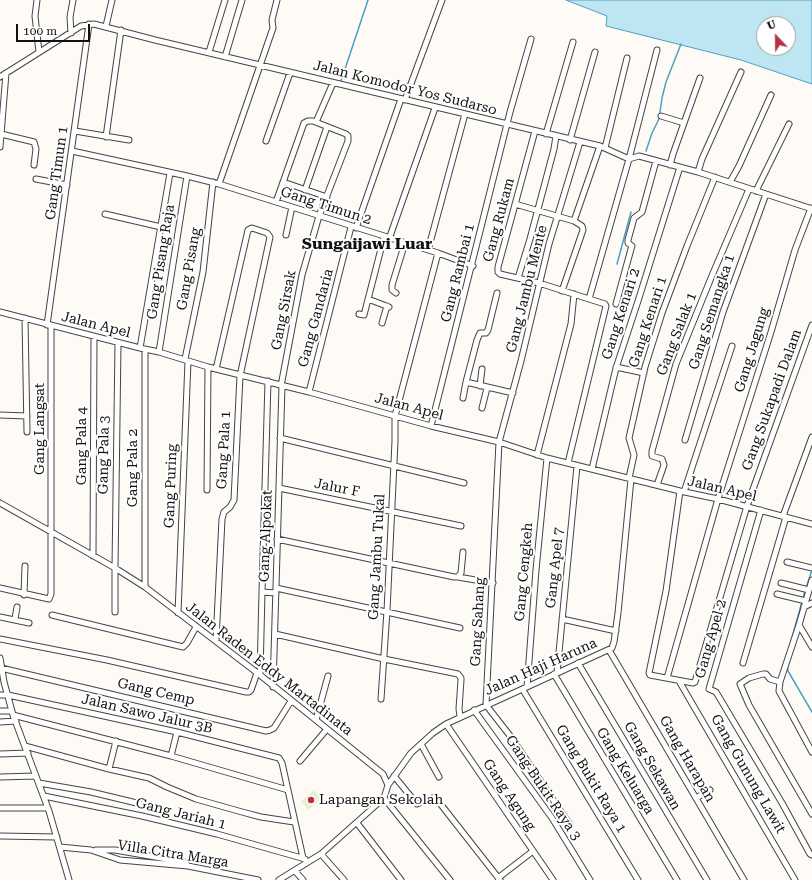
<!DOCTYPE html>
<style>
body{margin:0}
#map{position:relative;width:812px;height:880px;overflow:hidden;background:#fefbf6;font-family:"Roboto Serif",serif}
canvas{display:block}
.north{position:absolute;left:756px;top:16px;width:40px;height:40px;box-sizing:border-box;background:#fff;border:1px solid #a0a0a0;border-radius:50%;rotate:338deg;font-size:11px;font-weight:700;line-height:16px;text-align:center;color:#111}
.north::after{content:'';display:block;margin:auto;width:14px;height:18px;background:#b73249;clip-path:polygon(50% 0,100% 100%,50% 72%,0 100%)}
.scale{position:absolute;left:16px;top:24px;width:74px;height:18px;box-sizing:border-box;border:2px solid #111;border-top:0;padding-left:5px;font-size:12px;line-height:14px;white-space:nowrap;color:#111;-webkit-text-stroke:3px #fff;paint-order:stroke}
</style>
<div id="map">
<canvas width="812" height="880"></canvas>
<div class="north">U</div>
<div class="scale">100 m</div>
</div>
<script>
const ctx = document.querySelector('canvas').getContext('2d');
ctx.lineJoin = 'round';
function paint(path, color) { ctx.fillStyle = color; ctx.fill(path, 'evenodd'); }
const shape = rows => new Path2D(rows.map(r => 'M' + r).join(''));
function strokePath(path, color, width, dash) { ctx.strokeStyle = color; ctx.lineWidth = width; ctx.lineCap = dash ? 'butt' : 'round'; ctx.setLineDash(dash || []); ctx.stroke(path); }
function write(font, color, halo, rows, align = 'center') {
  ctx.font = font + ' "Roboto Serif",serif'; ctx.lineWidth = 4; ctx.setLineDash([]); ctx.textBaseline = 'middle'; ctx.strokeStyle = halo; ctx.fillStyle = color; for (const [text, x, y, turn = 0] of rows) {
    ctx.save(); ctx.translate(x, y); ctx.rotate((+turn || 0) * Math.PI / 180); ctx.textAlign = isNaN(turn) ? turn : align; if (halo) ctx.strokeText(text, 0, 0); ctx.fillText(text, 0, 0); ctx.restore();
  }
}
paint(shape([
 [314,790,321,799,308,810,301,801]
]), '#e9efd2');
const water = shape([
 [566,0,812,0,812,84,741,60,606,26,607,16,566,0],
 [764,24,788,24,788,48,764,48,764,24]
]);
paint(water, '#bee5f2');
strokePath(water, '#4aa2c4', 1);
strokePath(shape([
 [341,81,368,0],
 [646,151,652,133,659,119,662,98,666,82,681,44],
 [617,264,631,212],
 [806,588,812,570],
 [791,641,805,591],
 [787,666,788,671,812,712]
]), '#4aa2c4', 1.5);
const minor = shape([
 [37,0,35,16,39,52],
 [106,26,112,0],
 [71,33,70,17,73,0],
 [209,52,225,0],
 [225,57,242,0],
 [0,77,81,26,94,24,155,40,600,146,629,159,639,156,698,172,812,209],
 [405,100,442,0],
 [661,116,684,123],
 [316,122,333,83],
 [75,131,129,140],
 [535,131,498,267,498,272,500,274,539,283,589,299,605,304,606,306,568,463],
 [1,134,34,142,36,149,34,165],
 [546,134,573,42],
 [106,137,121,30],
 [570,140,595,52],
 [266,141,290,73],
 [0,147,6,73],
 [605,148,627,58],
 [72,151,187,176,219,184,438,253,473,266],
 [670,165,673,154,700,78],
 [698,172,702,159,741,72],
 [36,179,67,185],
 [283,182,327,197],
 [730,182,739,166,771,95],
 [219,184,273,28,272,20,277,0],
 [305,190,327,127],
 [756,191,789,124],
 [276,202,304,123,308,121,313,121,346,134,348,136,348,141,319,216,302,275,281,386],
 [515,204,574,221,600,146],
 [105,214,161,227],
 [356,228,401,99],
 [286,235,292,207],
 [389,239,435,108],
 [428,250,465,114],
 [518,278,530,239,554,149,556,136],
 [562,291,583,230,582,226,574,221],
 [396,293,392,290,392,285,405,243],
 [497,293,488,330,486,333,480,333,477,340,466,382,513,393],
 [368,299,389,307],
 [589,299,629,159,657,50],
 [616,304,631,249,632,246,628,243,628,240,634,218,642,212,656,161],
 [0,312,140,348,159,352,208,367,309,392,431,426,499,442,547,458,680,491,718,499,812,524],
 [359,314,364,315,384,237],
 [25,318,27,432],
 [382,323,387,306],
 [47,325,89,24],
 [140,348,170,173],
 [159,352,187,176],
 [185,359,203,272,213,182],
 [616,367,644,373],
 [216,369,248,230,252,228,267,233,270,237,240,376,234,500,230,507,224,512,222,519,216,641],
 [480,386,482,369],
 [309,392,351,227],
 [463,398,466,382],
 [482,408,487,388],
 [0,415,27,416],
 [431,426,510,112,531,39],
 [280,438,464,483],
 [685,440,723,312,766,194],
 [537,455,571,324,574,294],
 [592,469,616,368,639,298,680,167],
 [629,478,634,455,629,438,645,367,662,313,687,246,715,177],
 [657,485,664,465,662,459,652,456,652,451,676,364,711,278,749,189],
 [279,488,461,526],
 [207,490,208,367],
 [680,491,666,591,649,673,650,675,693,683,695,682,747,506,812,325],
 [684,492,732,346],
 [0,503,115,568,145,587,260,675,383,774,388,785,384,798,321,854,279,880],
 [761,510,709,689,716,692,782,803,810,854,812,855],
 [783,516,812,437],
 [277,539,454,577,458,577,461,573,463,552],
 [93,556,94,337],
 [787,562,812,568],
 [458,577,493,583],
 [812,580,799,625,780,682,779,691,812,752],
 [781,583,809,590],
 [145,587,145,350],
 [0,588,49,599,51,594,51,326],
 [276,588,460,628],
 [262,592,268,381],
 [777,594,806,601],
 [24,595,25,566],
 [804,607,812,603],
 [115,612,115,568,118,343],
 [178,613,188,361],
 [52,615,183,647,187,643,196,627],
 [0,617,29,623],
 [15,619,17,607],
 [562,619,616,631],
 [799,625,812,647],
 [275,634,384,659,458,674,461,678,461,680,459,709,460,716],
 [0,639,107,660,246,692,249,692,251,690,257,673],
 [609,650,744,880],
 [0,658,4,682,13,715,49,811,69,880],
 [578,663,707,880],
 [743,663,786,517],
 [1,668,266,731,270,730,274,728,291,701],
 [557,673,577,466],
 [554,674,677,880],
 [260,675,262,592,276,593],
 [667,678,718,499,771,332,795,250,811,208],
 [679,681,795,880],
 [780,682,770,679,766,674,763,674,749,678,740,684,749,705,812,814],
 [273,687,282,386],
 [527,687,536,570,547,458],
 [523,690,638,880],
 [0,695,8,695,177,732,279,758,282,763,303,858],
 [381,699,387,611,395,441,395,416,438,253],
 [474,710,552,818,590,880],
 [0,711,12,711],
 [13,715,171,756,288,790],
 [316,720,328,676],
 [0,722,16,721],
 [446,724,553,880],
 [421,744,439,777],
 [25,746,109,769,149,778,167,787,196,799,242,812,261,817,294,822],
 [0,754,28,753],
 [171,756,177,732],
 [300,761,327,729],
 [109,769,116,741],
 [394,776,417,804,435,797,500,880],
 [0,777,36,776],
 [39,783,91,792,145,805],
 [388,785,411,753,433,733,446,724,612,648,614,642,618,613,631,479],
 [44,796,142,816,217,834,305,859],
 [384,798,450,880],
 [696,798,710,790],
 [0,808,48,808],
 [357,823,401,880],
 [570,825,511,737,486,705,499,442,521,361,549,244,580,142],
 [0,836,57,837],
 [60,847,91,850,120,860,188,866,258,880],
 [96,850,115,850,184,862,188,866],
 [321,854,344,880],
 [295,871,303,880],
 [498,878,533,851]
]);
strokePath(minor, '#444', 7);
strokePath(minor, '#fff', 5);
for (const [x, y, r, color] of [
 [311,800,4,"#b73249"]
]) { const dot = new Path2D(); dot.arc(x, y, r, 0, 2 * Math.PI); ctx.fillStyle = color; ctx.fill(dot); strokePath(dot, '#fff', 1.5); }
write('14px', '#111', '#fff', [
 ["Jalan Komodor Yos Sudarso",405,88,14],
 ["Gang Timun 1",57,173,-82],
 ["Gang Timun 2",326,206,18],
 ["Gang Rukam",499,220,-75],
 ["Gang Pisang Raja",161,262,-81],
 ["Gang Pisang",189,269,-80],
 ["Gang Rambai 1",458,273,-76],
 ["Gang Jambu Mente",527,289,-76],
 ["Gang Sirsak",284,310,-79],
 ["Gang Semangka 1",712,312,-72],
 ["Gang Kenari 2",621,314,-72],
 ["Gang Gandaria",316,318,-75],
 ["Gang Kenari 1",648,322,-72],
 ["Jalan Apel",96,325,14],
 ["Gang Salak 1",677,334,-69],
 ["Gang Jagung",752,350,-73],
 ["Gang Sukapadi Dalam",772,400,-70],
 ["Jalan Apel",409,407,15],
 ["Gang Langsat",40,429,-90],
 ["Gang Pala 4",82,446,-90],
 ["Gang Pala 1",224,450,-87],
 ["Gang Pala 3",104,455,-89],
 ["Gang Pala 2",133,468,-90],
 ["Gang Puring",171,486,-88],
 ["Jalur F",337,488,11],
 ["Jalan Apel",722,489,13],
 ["Gang Alpokat",266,536,-88],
 ["Gang Jambu Tukal",377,557,-87],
 ["Gang Apel 7",555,568,-84],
 ["Gang Cengkeh",524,572,-85],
 ["Gang Sahang",478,622,-87],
 ["Gang Apel 2",711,639,-74],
 ["Jalan Haji Haruna",541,667,-24],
 ["Jalan Raden Eddy Martadinata",269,669,38],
 ["Gang Cemp",156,692,13],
 ["Jalan Sawo Jalur 3B",147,714,13],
 ["Gang Harapan",687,759,60],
 ["Gang Sekawan",652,766,60],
 ["Gang Keluarga",625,771,59],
 ["Gang Gunung Lawit",748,774,60],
 ["Gang Bukit Raya 1",591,779,59],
 ["Gang Bukit Raya 3",543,788,56],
 ["Gang Agung",509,795,56],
 ["Gang Jariah 1",181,814,14],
 ["Villa Citra Marga",173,854,9]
]);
write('14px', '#111', '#fff', [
 ["Lapangan Sekolah",319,800]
], 'left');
write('bold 16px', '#111', '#fff', [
 ["Sungaijawi Luar",367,244]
]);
</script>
